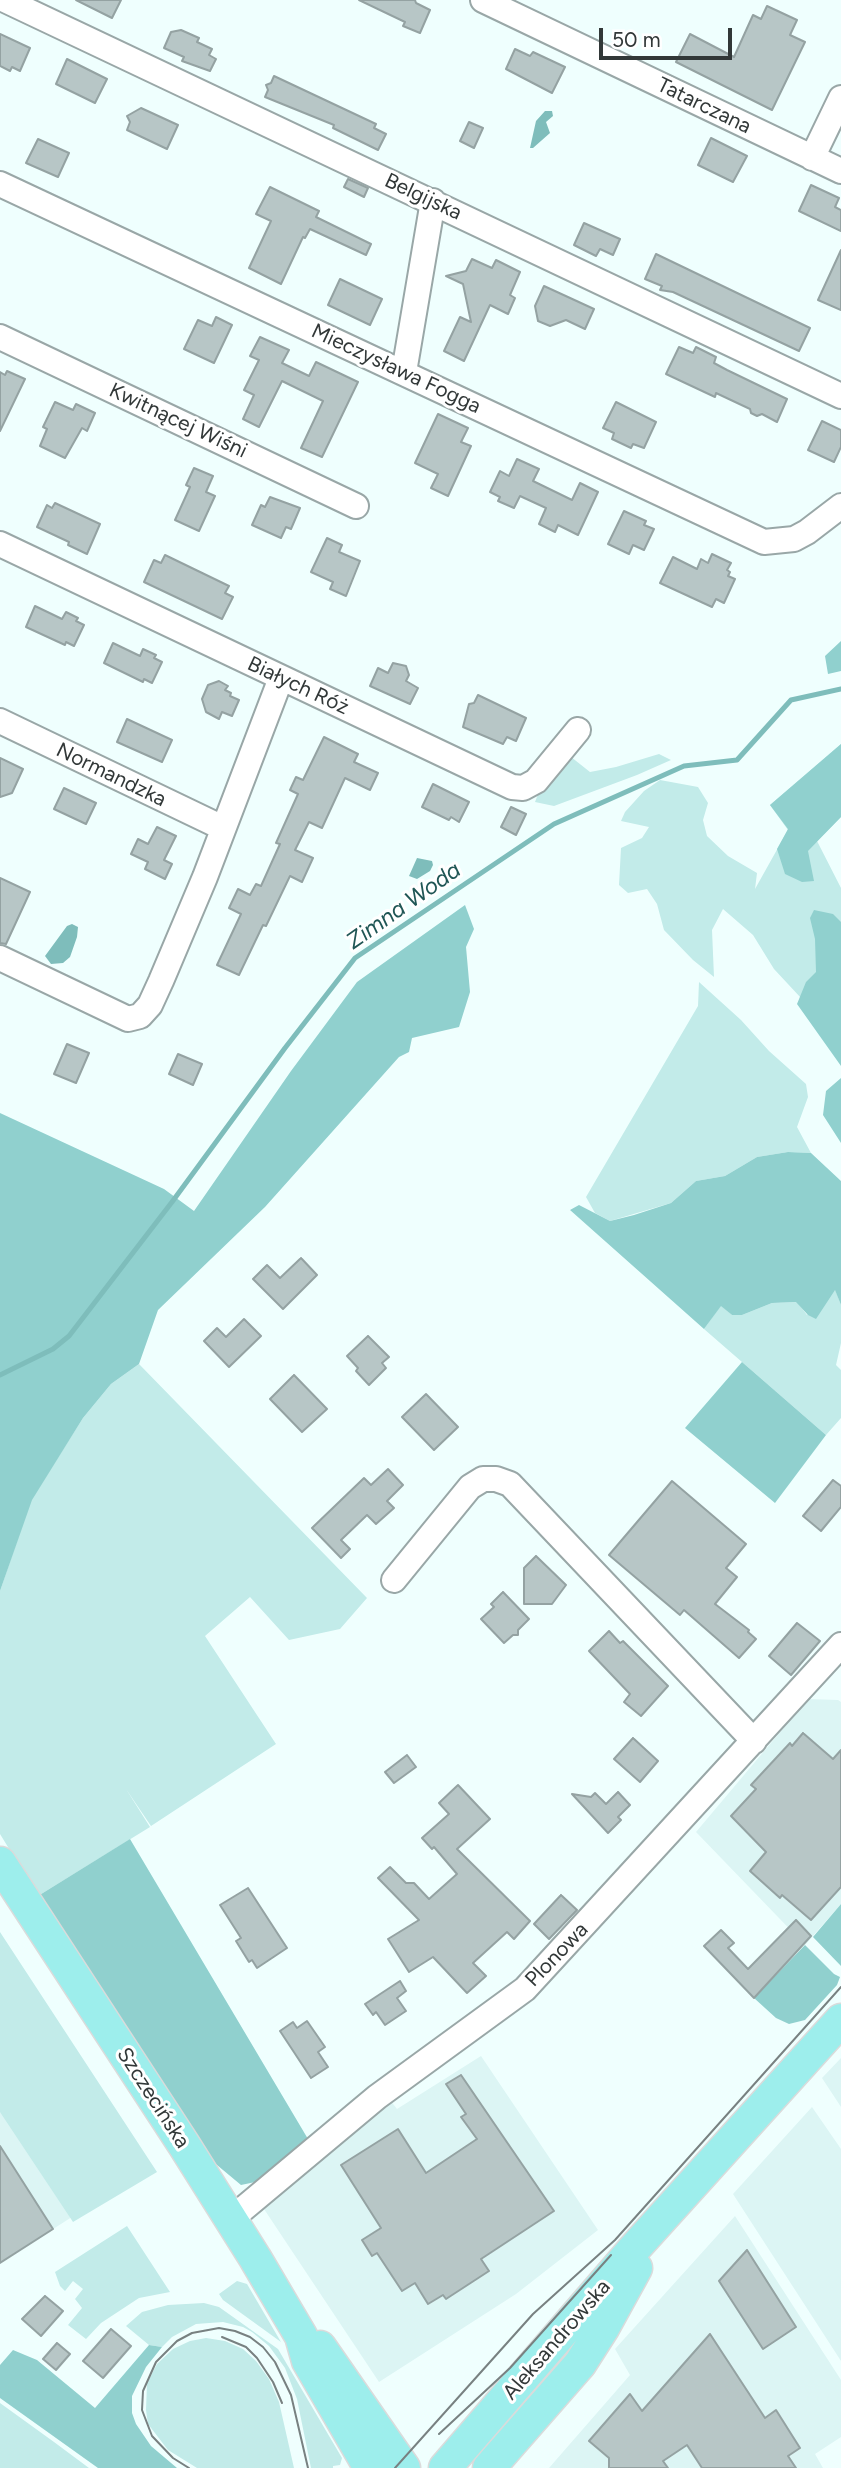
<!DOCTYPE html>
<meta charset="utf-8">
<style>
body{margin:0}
#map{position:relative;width:841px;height:2468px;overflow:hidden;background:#effffe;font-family:Figtree,sans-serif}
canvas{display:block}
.scale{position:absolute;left:599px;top:28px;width:133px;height:32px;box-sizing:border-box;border:4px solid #323838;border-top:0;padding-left:9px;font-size:21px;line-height:24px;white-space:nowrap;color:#323838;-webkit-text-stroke:5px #fff;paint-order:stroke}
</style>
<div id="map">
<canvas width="841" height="2468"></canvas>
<div class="scale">50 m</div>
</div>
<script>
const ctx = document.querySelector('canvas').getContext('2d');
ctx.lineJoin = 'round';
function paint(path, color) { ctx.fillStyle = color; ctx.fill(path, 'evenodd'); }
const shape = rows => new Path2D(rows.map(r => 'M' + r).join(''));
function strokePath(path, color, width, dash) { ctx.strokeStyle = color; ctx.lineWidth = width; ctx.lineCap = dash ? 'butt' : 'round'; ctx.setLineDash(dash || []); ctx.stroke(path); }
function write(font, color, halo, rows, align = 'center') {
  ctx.font = font + ' Figtree,sans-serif'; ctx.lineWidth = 6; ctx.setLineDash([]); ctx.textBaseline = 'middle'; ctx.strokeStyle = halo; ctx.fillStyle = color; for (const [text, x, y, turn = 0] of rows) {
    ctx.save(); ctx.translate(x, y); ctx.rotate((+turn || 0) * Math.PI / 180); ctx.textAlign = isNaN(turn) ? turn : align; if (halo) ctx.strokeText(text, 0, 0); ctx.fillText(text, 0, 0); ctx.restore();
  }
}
paint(shape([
 [808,1699,838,1700,841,1702,841,1904,805,1945,696,1832],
 [481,2056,598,2230,516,2294,379,2382,264,2209,390,2100,397,2109],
 [841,2058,841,2107,822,2078],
 [0,2099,75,2215,0,2263],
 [812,2107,841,2149,841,2361,733,2194],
 [735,2216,841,2380,841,2437,815,2454,823,2468,549,2468,630,2375,615,2349]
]), '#dcf5f4');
paint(shape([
 [841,744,841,817,817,841,841,888,841,1041,774,969,753,935,723,909,712,930,714,977,693,960,664,930,657,904,647,889,628,893,619,885,621,848,642,838,649,827,621,821,625,812,644,791,660,780,698,787,708,803,703,820,707,836,728,856,757,873,755,889,788,830,770,805],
 [566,753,590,772,616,767,659,754,671,760,637,775,554,806,535,802,540,789],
 [699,982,741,1020,769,1051,806,1084,808,1097,797,1127,811,1153,788,1152,757,1157,725,1176,696,1181,671,1203,610,1221,595,1213,586,1197,698,1006],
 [835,1289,841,1305,841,1343,836,1365,841,1370,841,1418,826,1435,704,1329,721,1305,732,1315,742,1315,772,1303,797,1302,807,1315],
 [139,1364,367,1598,340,1629,289,1640,250,1597,205,1636,276,1744,151,1826,126,1789,150,1827,38,1896,0,1834,0,1591,31,1500,83,1418,111,1384],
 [0,1932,157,2172,73,2222,0,2112],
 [127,2226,170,2292,139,2298,101,2323,86,2339,68,2325,82,2308,75,2299,83,2289,73,2281,65,2291,60,2286,55,2272],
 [237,2281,247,2284,281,2342,223,2300,219,2294],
 [204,2303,219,2307,278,2349,342,2458,340,2465,333,2466,333,2468,311,2468,297,2399,285,2368,269,2346,252,2332,243,2327,223,2322,196,2324,172,2337,162,2347,149,2345,126,2326,142,2312,168,2305],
 [206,2338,225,2341,243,2349,256,2361,269,2379,279,2402,294,2468,197,2468,168,2450,148,2424,146,2410,147,2383,157,2364,173,2349,190,2341],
 [0,2403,54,2442,89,2468,0,2468]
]), '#c2ebe9');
paint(shape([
 [841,641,841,671,828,674,825,656],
 [841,744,841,817,808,851,814,881,802,882,785,874,777,849,788,829,770,805],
 [465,905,474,929,466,947,470,992,459,1027,412,1038,409,1052,399,1057,265,1207,158,1310,139,1364,111,1384,83,1418,32,1500,0,1591,0,1113,164,1189,194,1211,291,1071,357,982],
 [814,910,833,914,841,922,841,1066,797,1004,806,982,816,972,815,939,810,918],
 [841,1078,841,1143,823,1115,826,1091],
 [788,1152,811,1153,841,1181,841,1305,835,1290,816,1319,808,1315,796,1302,772,1303,742,1315,732,1315,721,1306,704,1329,570,1210,579,1205,610,1221,634,1215,671,1203,696,1181,725,1176,757,1157],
 [742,1362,826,1435,775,1503,685,1428],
 [130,1839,308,2139,260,2181,241,2185,211,2160,38,1896],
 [841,1904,841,1966,813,1937],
 [805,1945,834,1974,840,1977,837,1985,805,2020,789,2024,776,2018,754,1998],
 [149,2345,162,2347,146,2367,132,2396,132,2413,136,2424,151,2446,177,2468,98,2468,0,2398,0,2365,13,2350,37,2360,95,2408]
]), '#90d0ce');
paint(shape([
 [545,111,552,111,553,116,546,122,550,133,533,148,530,148,536,121],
 [417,858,432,861,433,865,430,871,417,879,409,876],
 [72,924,78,927,77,937,70,957,63,963,51,964,45,956,67,926]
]), '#7ebdbb');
strokePath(shape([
 [0,1375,53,1349,69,1336,172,1202,285,1048,355,958,554,824,684,766,737,760,791,700,841,689]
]), '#7ebdbb', 5);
const building = shape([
 [76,0,121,0,112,18,76,0],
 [359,0,415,0,416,3,430,10,420,33,403,26,405,22,359,0],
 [767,6,797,20,790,35,805,42,772,110,676,62,690,34,734,57,753,15,761,19,767,6],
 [181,30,199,38,197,42,212,49,209,55,216,59,210,71,182,61,184,57,164,48,171,32,181,30],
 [0,34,30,48,20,71,12,67,10,71,0,66,0,34],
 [515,49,530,56,533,52,565,67,552,93,506,69,515,49],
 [67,59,107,79,95,103,56,84,67,59],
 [274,76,376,124,374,128,386,134,378,150,333,128,334,125,265,97,268,90,266,85,271,83,274,76],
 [141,108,178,125,167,149,127,130,130,122,127,116,141,108],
 [469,122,483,128,474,148,460,141,469,122],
 [711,138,747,156,733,182,698,165,711,138],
 [38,139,69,153,58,177,26,163,38,139],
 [348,179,368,188,364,197,344,187,348,179],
 [811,185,839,198,835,207,841,210,841,231,799,211,811,185],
 [270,187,319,211,316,217,371,244,366,255,310,229,305,238,303,237,281,284,249,268,271,221,256,214,270,187],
 [584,223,620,239,613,255,600,249,596,256,574,245,584,223],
 [841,250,841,310,818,300,841,250],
 [656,254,810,328,799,351,673,292,660,290,662,286,645,279,656,254],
 [472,259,492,268,496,260,520,272,510,295,515,298,508,314,490,305,464,361,444,351,460,317,471,322,463,284,446,276,466,271,472,259],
 [340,279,382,299,370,325,328,305,340,279],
 [544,286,594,309,585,329,566,320,550,326,538,321,535,306,544,286],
 [216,317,232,325,214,363,184,349,198,320,212,326,216,317],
 [260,337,289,350,282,363,309,376,316,362,358,382,322,457,301,448,323,401,282,381,259,427,243,419,254,395,244,390,259,360,250,356,260,337],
 [679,347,693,353,696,347,716,357,714,363,727,370,787,399,777,422,762,414,757,416,751,413,750,409,716,393,715,397,666,374,679,347],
 [7,371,25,379,0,431,0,372,5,375,7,371],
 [55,402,73,410,76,404,95,413,87,431,82,428,65,458,40,446,47,429,43,427,55,402],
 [616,402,656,422,644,448,633,444,631,448,612,439,614,433,603,428,616,402],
 [438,414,468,428,461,442,471,446,448,496,431,488,438,474,415,463,438,414],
 [822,421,841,430,841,447,834,462,808,450,822,421],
 [517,459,539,469,533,481,572,500,580,483,598,492,578,535,558,525,555,532,539,524,546,508,520,496,514,508,498,501,500,497,490,492,500,471,509,476,517,459],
 [194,468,213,476,206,492,215,496,199,531,175,520,190,487,186,485,194,468],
 [270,497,300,508,291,529,286,527,281,538,252,525,261,505,265,507,270,497],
 [55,503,100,524,87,554,68,545,69,542,37,527,47,505,52,508,55,503],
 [624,511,646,521,644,525,654,529,644,550,633,545,629,554,608,544,624,511],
 [327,538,342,545,339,552,360,561,346,596,330,589,333,582,311,572,327,538],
 [712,554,731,563,727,570,730,572,728,576,735,579,724,603,716,599,712,607,660,583,673,557,697,569,701,559,708,563,712,554],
 [165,555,229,586,225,593,233,597,222,619,144,582,154,560,161,563,165,555],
 [35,606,62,619,66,612,78,618,76,621,84,625,74,646,66,642,65,645,26,627,35,606],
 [113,643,140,656,143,649,156,655,154,658,162,662,152,683,144,679,143,682,104,663,113,643],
 [393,663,406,666,409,675,406,681,418,688,410,704,370,686,378,668,388,673,393,663],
 [219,681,228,686,225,690,231,693,230,696,239,700,232,716,222,712,219,719,206,712,202,699,208,685,219,681],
 [478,695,526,718,516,741,507,737,503,744,463,727,469,704,474,703,478,695],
 [127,719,172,740,162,762,117,742,127,719],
 [324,737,358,754,354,762,378,773,370,790,345,778,322,828,309,822,295,850,313,858,302,882,290,876,266,926,263,925,239,975,217,965,241,914,229,908,238,889,250,895,256,884,261,886,280,844,276,843,298,794,290,790,296,777,303,780,324,737],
 [0,758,23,769,12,793,0,797,0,758],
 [433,784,469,802,459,822,451,817,449,820,422,807,433,784],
 [64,788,96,803,86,824,54,809,64,788],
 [511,807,526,814,516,835,501,827,511,807],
 [157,827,176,836,164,860,172,864,165,879,145,869,148,862,131,854,138,839,148,844,157,827],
 [0,878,30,892,6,944,0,943,0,878],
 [67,1044,89,1053,76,1083,54,1074,67,1044],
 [178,1054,202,1064,193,1085,169,1074,178,1054],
 [301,1258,317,1275,283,1309,253,1279,267,1265,280,1278,301,1258],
 [244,1319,261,1336,229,1367,204,1341,217,1328,226,1337,244,1319],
 [368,1336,389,1357,382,1363,386,1368,369,1385,356,1371,358,1368,347,1356,368,1336],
 [294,1375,327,1409,302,1432,270,1399,294,1375],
 [426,1394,458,1427,434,1450,402,1417,426,1394],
 [388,1469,403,1485,387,1501,394,1508,376,1524,367,1515,341,1540,350,1549,341,1558,312,1528,364,1478,371,1485,388,1469],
 [833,1480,841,1486,841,1507,821,1531,803,1516,833,1480],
 [672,1481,746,1544,726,1568,737,1577,715,1604,749,1630,748,1632,756,1639,739,1658,684,1610,680,1615,609,1555,672,1481],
 [536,1556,566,1585,552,1604,524,1604,524,1568,536,1556],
 [503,1592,529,1619,518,1630,518,1635,513,1635,504,1643,481,1619,494,1607,491,1604,503,1592],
 [797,1623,820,1641,791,1675,769,1656,797,1623],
 [609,1631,620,1643,623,1641,668,1686,641,1716,624,1702,630,1694,589,1651,609,1631],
 [803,1733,833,1759,841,1750,841,1887,811,1920,782,1895,780,1898,750,1871,766,1852,731,1816,756,1789,751,1785,790,1743,792,1746,803,1733],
 [633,1738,658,1761,640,1782,614,1759,633,1738],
 [407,1755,416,1767,394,1783,385,1772,407,1755],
 [458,1785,490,1819,457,1849,530,1921,514,1939,507,1932,473,1963,486,1976,467,1993,433,1957,409,1972,388,1939,419,1920,378,1878,390,1867,406,1883,414,1883,429,1899,457,1874,434,1847,432,1849,422,1838,449,1814,439,1803,458,1785],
 [618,1792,630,1805,618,1817,621,1820,608,1833,572,1794,591,1797,595,1793,606,1804,618,1792],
 [248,1888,287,1948,257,1968,252,1960,249,1962,236,1941,241,1938,220,1905,248,1888],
 [561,1895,577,1910,549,1939,534,1924,561,1895],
 [796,1920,811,1936,754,1998,704,1946,721,1930,734,1943,728,1948,748,1969,796,1920],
 [400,1981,406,1991,397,1998,406,2011,385,2025,376,2012,373,2015,365,2004,400,1981],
 [307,2021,325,2047,318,2052,328,2067,311,2078,280,2031,293,2022,297,2028,307,2021],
 [461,2075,554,2211,481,2259,489,2271,446,2299,443,2295,428,2304,415,2283,402,2291,377,2253,372,2256,362,2240,381,2228,341,2165,398,2129,426,2173,477,2139,461,2117,466,2114,446,2084,461,2075],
 [0,2146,53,2229,0,2263,0,2146],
 [747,2250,796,2327,763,2349,719,2281,747,2250],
 [45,2296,63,2311,41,2336,22,2319,45,2296],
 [111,2329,131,2346,103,2378,83,2361,111,2329],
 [710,2334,765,2418,776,2410,800,2448,788,2456,796,2468,702,2468,687,2445,663,2461,668,2468,609,2468,609,2458,589,2441,630,2394,642,2411,710,2334],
 [57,2343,70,2354,56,2370,43,2359,57,2343]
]);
paint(building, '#b7c6c6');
strokePath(building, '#94a2a2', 2);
const minor = shape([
 [5,0,841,396],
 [483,0,841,171],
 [812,158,841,98],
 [0,184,764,542,794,539,807,532,841,506],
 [0,337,356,506],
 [404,372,433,201],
 [0,544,512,787,523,788,536,781,578,730],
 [0,721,223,828],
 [0,958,128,1019,140,1016,150,1005,161,981,205,877,281,678],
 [394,1580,470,1487,483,1479,496,1479,510,1484,754,1741],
 [231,2219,377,2097,525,1989,841,1645]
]);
const major = shape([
 [0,1863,184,2145,255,2258,301,2336,308,2361,370,2468],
 [320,2347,404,2468],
 [445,2468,633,2250,841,2020],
 [489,2468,580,2364,603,2328,636,2268]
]);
strokePath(minor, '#99a7a7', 28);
strokePath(major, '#dadbdb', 35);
strokePath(minor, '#fff', 24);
strokePath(major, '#9deeec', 32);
strokePath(shape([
 [222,2337,246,2347,257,2358,273,2382,282,2403],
 [439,2434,510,2368,611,2255],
 [189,2468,173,2458,152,2436,142,2410,143,2391,156,2362,177,2341,192,2333,219,2328,235,2331,250,2337,263,2347,275,2362,291,2395,308,2468],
 [395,2468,533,2314,615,2240,841,1987]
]), '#788181', 2);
write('21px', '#323838', '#fff', [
 ["Tatarczana",704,106,26],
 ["Belgijska",423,197,25],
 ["Mieczysława Fogga",396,369,25],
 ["Kwitnącej Wiśni",178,421,25],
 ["Białych Róż",298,686,25],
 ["Normandzka",111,775,26],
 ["Plonowa",557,1955,-46],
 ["Szczecińska",153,2098,57],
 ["Aleksandrowska",557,2340,-49]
]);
write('italic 23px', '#205655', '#fff', [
 ["Zimna Woda",404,906,-35]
]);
</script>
